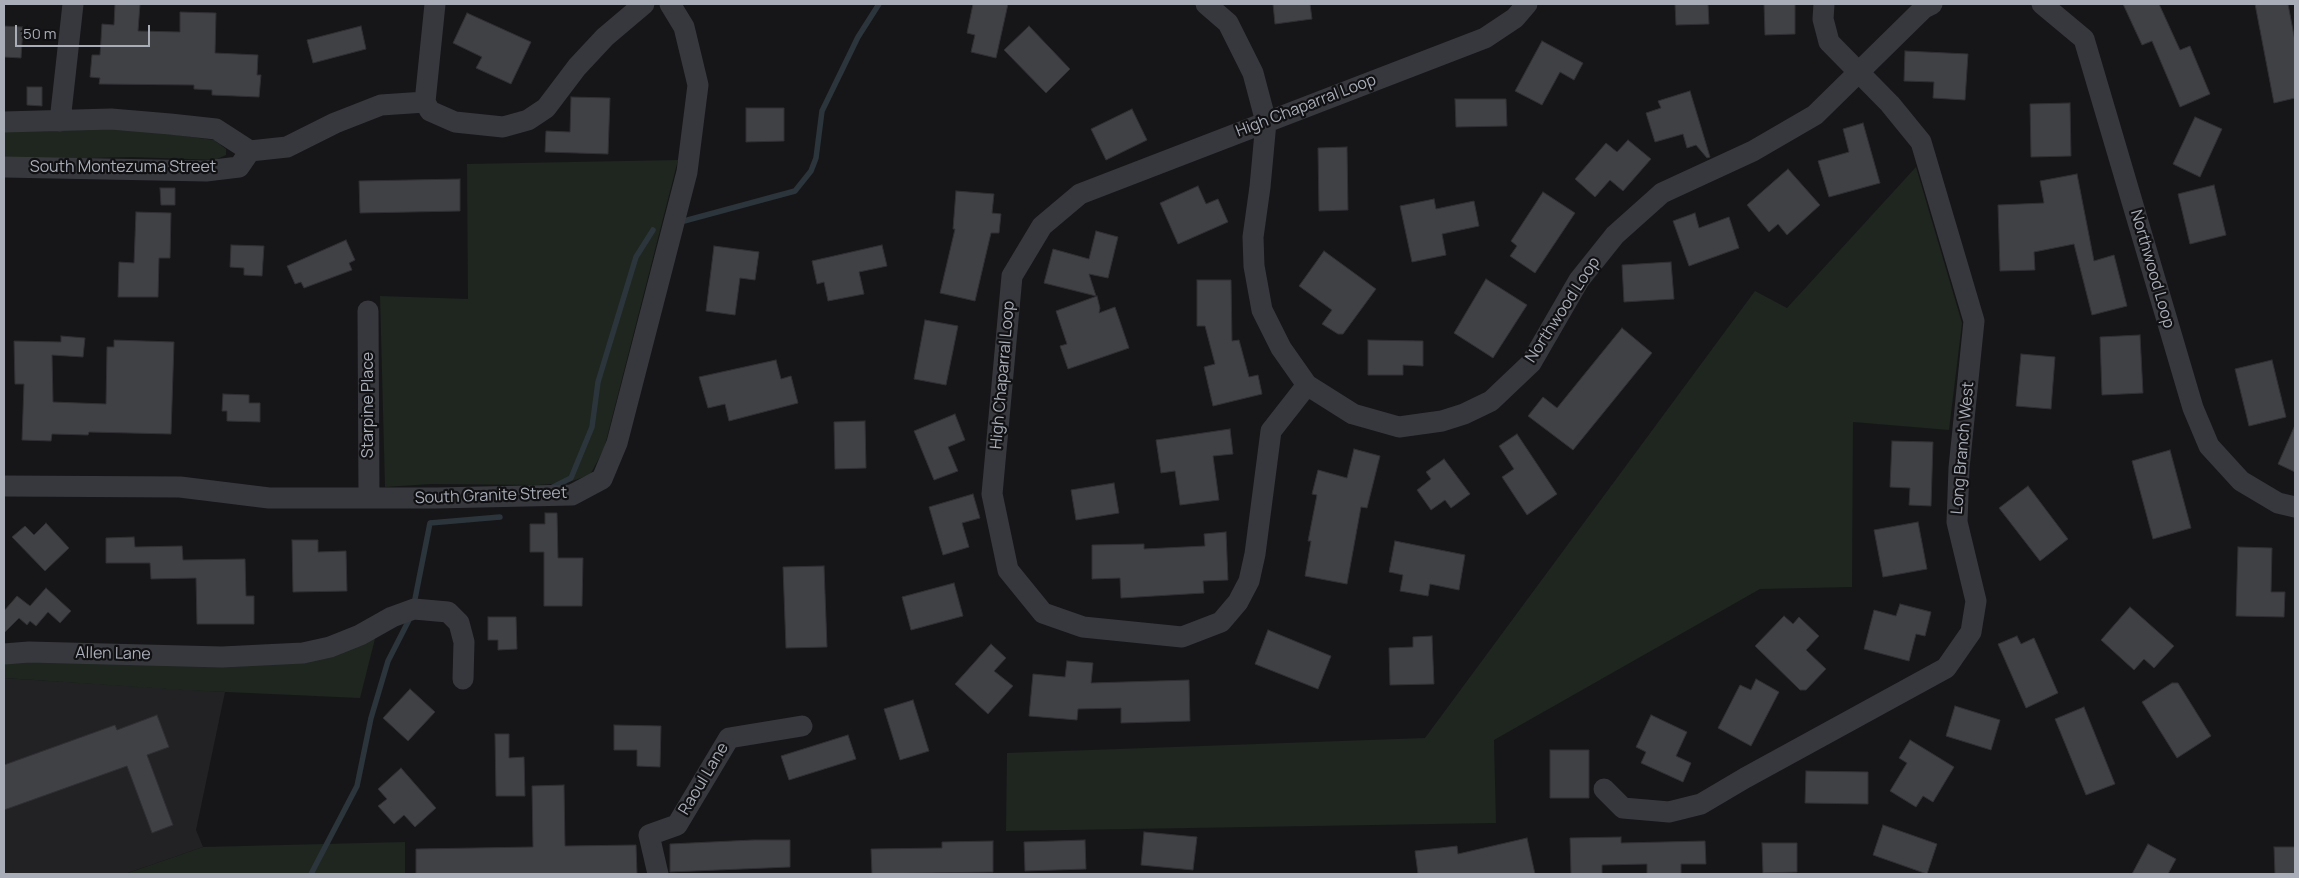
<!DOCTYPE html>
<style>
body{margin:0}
#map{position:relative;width:2299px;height:878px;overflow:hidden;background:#161618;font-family:Manrope,sans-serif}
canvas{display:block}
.frame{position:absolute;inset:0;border:5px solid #a8adb8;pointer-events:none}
.scale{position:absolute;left:15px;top:25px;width:135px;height:22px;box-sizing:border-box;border:2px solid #a8adb8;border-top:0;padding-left:6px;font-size:15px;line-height:18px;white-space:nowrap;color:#a8adb8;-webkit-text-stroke:4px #111113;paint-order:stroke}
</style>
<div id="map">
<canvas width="2299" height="878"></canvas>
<div class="frame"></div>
<div class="scale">50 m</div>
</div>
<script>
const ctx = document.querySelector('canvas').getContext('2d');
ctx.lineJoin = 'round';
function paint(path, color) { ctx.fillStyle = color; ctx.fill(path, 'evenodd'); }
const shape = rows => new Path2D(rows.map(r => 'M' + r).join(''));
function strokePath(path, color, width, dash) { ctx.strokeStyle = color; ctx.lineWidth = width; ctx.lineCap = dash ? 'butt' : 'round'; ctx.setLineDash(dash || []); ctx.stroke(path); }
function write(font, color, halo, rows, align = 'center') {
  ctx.font = font + ' Manrope,sans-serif'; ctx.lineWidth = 4.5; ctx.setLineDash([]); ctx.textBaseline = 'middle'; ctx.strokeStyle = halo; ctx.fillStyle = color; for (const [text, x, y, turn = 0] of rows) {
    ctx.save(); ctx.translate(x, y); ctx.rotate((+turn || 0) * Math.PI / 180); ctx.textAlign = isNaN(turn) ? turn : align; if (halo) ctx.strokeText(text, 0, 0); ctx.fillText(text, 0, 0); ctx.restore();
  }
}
paint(shape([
 [4,678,225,692,196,830,203,847,125,874,4,874]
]), '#222225');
paint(shape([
 [118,127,214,140,226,149,226,155,215,160,132,157,4,160,4,132],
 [678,160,604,449,590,475,566,483,537,485,431,484,385,487,380,296,468,299,467,164],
 [1916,167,1962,323,1949,430,1853,422,1852,587,1760,589,1494,740,1496,823,1006,831,1007,753,1425,738,1755,291,1787,308],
 [378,627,360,698,182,690,4,678,4,659,245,662],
 [405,842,405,874,125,874,203,847]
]), '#1e261f');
strokePath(shape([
 [684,221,795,191,811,171,816,158,822,111,858,37,879,4],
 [551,488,571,478,592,427,598,382,636,257,653,230],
 [414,604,430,523,500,517],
 [311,874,357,786,371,718,388,661,411,616]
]), '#2c353c', 5.5);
const building = shape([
 [115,4,140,4,138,31,180,32,180,12,216,13,215,53,258,55,257,75,261,75,259,97,212,95,212,90,194,89,194,85,99,84,100,78,90,77,92,55,100,55,102,24,114,25,115,4],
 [973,4,1008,4,996,58,971,52,975,35,967,33,973,4],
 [1273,4,1310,4,1312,19,1275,24,1273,4],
 [1675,4,1708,4,1709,24,1676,25,1675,4],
 [1764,4,1795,4,1795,34,1765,35,1764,4],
 [2123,4,2159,4,2180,50,2190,46,2210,94,2180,107,2152,41,2142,45,2123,4],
 [2255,4,2288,4,2295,41,2295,98,2274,103,2255,4],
 [467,13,531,42,511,84,476,68,482,57,453,43,467,13],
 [4,26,23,27,21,58,4,57,4,26],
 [361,26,366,49,313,63,307,40,361,26],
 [1029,26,1070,69,1046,93,1004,50,1029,26],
 [1542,41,1583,63,1574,80,1560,72,1542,105,1515,91,1542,41],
 [1905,51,1968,54,1965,100,1933,98,1934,82,1904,81,1905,51],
 [27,87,42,87,42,106,27,105,27,87],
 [1690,91,1710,157,1707,158,1696,145,1687,148,1683,134,1655,142,1646,113,1661,108,1658,101,1690,91],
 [571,97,610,98,608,154,545,152,546,131,570,132,571,97],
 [1455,99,1506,99,1507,126,1456,127,1455,99],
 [2070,103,2071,156,2031,157,2030,104,2070,103],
 [746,108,784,108,784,141,746,142,746,108],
 [1132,109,1147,140,1106,160,1091,129,1132,109],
 [2195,117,2222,129,2200,177,2173,164,2195,117],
 [1863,123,1880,183,1829,197,1818,161,1849,152,1843,129,1863,123],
 [1628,140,1651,159,1623,191,1610,180,1595,197,1575,179,1606,143,1617,152,1628,140],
 [1347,147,1348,210,1319,211,1318,148,1347,147],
 [1788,169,1820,205,1787,235,1778,224,1769,232,1747,205,1788,169],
 [2077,174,2094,261,2114,255,2127,306,2092,315,2074,244,2034,252,2035,270,2000,271,1998,205,2044,203,2040,181,2077,174],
 [460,179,460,211,360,213,359,181,460,179],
 [2214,185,2226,235,2190,244,2178,194,2214,185],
 [1198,186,1206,204,1218,199,1228,222,1178,244,1160,203,1198,186],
 [160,188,175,188,175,205,161,205,160,188],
 [956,191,994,194,992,213,1001,214,999,233,991,233,975,301,940,293,955,229,953,229,956,191],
 [1543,192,1575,213,1535,273,1510,256,1517,246,1511,241,1543,192],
 [1434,199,1436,209,1474,201,1479,226,1442,234,1446,255,1412,262,1400,206,1434,199],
 [136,212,171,213,170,258,159,258,158,297,118,297,119,262,134,263,136,212],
 [1695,213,1699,228,1729,217,1739,248,1689,266,1673,221,1695,213],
 [1096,231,1118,237,1108,278,1089,274,1096,296,1044,283,1053,249,1089,259,1096,231],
 [346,240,355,260,349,263,352,270,304,288,301,282,295,284,287,266,346,240],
 [231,245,264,246,262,276,244,275,244,268,230,267,231,245],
 [882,245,887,266,859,272,864,294,828,301,824,282,817,284,812,261,882,245],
 [714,246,759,252,755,280,740,278,735,315,706,311,714,246],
 [1324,251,1376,289,1343,334,1338,334,1322,324,1332,310,1299,286,1324,251],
 [1671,262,1674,299,1624,302,1622,265,1671,262],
 [1486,279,1527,305,1493,358,1454,333,1486,279],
 [1197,280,1231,280,1232,341,1239,340,1249,377,1258,375,1262,394,1213,406,1204,367,1215,364,1205,326,1197,326,1197,280],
 [1097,296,1100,308,1099,313,1115,307,1129,348,1068,369,1060,346,1067,344,1056,311,1097,296],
 [925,320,958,326,946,385,914,379,925,320],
 [1622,328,1652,353,1573,450,1528,416,1543,397,1557,408,1622,328],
 [2140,335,2143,393,2102,395,2100,337,2140,335],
 [61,336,85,338,83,357,52,355,53,402,106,404,107,347,114,347,114,340,174,342,171,434,89,432,88,435,52,434,51,441,22,440,24,384,15,384,14,341,61,342,61,336],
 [1368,340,1423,341,1423,366,1403,365,1403,375,1368,375,1368,340],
 [2021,354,2055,357,2051,409,2016,406,2021,354],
 [776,360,781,379,791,376,798,403,729,421,725,404,708,408,699,377,776,360],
 [2272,360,2286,417,2249,426,2235,369,2272,360],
 [223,394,249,395,249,403,260,403,260,422,227,421,227,411,222,411,223,394],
 [955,414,965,440,948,447,958,471,934,480,914,431,955,414],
 [865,421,866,468,835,469,834,422,865,421],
 [2295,425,2295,472,2278,464,2295,425],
 [1230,429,1233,454,1213,456,1219,500,1180,505,1175,471,1161,473,1156,440,1230,429],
 [1517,434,1557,494,1527,515,1502,477,1514,469,1499,446,1517,434],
 [1892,441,1933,442,1931,506,1909,505,1910,488,1890,487,1892,441],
 [1354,449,1380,456,1367,508,1361,507,1347,584,1305,576,1311,541,1308,541,1317,495,1312,494,1318,470,1347,478,1354,449],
 [2170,450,2191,528,2153,539,2132,461,2170,450],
 [1444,459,1470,494,1451,508,1445,500,1431,510,1417,490,1431,479,1426,472,1444,459],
 [1114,483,1119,513,1076,520,1071,490,1114,483],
 [2028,486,2068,539,2040,561,1999,508,2028,486],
 [973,494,980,518,962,523,969,547,943,555,929,507,973,494],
 [545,513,557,513,558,558,583,558,582,606,544,606,544,552,530,552,530,524,545,524,545,513],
 [1918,522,1927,569,1883,577,1874,530,1918,522],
 [46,523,69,548,45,571,12,537,25,526,34,535,46,523],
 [1226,532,1228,580,1203,581,1204,593,1121,598,1120,578,1092,579,1092,545,1144,544,1144,549,1205,546,1204,534,1226,532],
 [134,537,135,547,182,546,183,560,245,559,246,596,254,596,254,624,197,624,196,578,151,579,150,563,106,563,106,538,134,537],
 [292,540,318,540,318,552,346,551,347,591,293,592,292,540],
 [1395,541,1465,555,1459,590,1430,584,1428,596,1400,591,1403,575,1389,572,1395,541],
 [2238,547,2272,548,2271,592,2285,592,2284,617,2236,616,2238,547],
 [824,566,827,647,786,648,783,567,824,566],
 [954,583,963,616,911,630,902,597,954,583],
 [46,588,71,611,60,623,48,612,36,626,30,621,27,625,19,618,4,633,4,611,17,596,30,606,46,588],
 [1900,604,1931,612,1925,636,1916,634,1909,661,1864,649,1874,610,1896,616,1900,604],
 [2130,607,2174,646,2154,668,2144,659,2134,670,2101,640,2130,607],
 [1784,616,1793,624,1799,617,1819,636,1806,650,1826,669,1806,690,1800,690,1755,646,1784,616],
 [488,617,516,617,517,649,498,650,498,640,488,640,488,617],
 [1268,630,1331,656,1318,689,1255,664,1268,630],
 [1432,636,1434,684,1390,685,1389,648,1413,647,1413,637,1432,636],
 [2017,636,2021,644,2034,638,2058,693,2026,708,1998,644,2017,636],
 [991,644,1006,658,994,671,1013,686,988,714,955,684,991,644],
 [1067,661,1093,663,1091,683,1189,680,1190,721,1121,723,1121,708,1078,709,1077,720,1029,716,1033,674,1065,677,1067,661],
 [1756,679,1779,692,1751,746,1718,728,1740,685,1751,690,1756,679],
 [2172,683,2178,683,2211,736,2177,758,2142,702,2172,683],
 [410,689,435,712,408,741,383,718,410,689],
 [913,700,929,751,900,760,884,709,913,700],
 [1955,706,2000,720,1991,750,1946,736,1955,706],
 [2084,707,2115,784,2086,795,2055,719,2084,707],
 [157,715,169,747,147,755,173,825,152,833,127,766,4,810,4,765,115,725,117,730,157,715],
 [1651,715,1687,732,1676,756,1691,763,1683,782,1641,763,1646,752,1636,747,1651,715],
 [614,725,661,726,660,767,637,766,637,750,614,750,614,725],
 [495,734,509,734,509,758,524,757,525,796,496,796,495,734],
 [848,735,856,759,789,780,781,756,848,735],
 [1910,740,1954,767,1933,802,1923,796,1916,807,1890,791,1907,763,1899,758,1910,740],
 [1550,750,1589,750,1589,798,1550,798,1550,750],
 [401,768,436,808,415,827,404,815,394,824,378,806,387,799,378,789,401,768],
 [1806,771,1868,772,1868,804,1805,803,1806,771],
 [564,785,565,846,636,845,637,874,416,874,416,849,533,847,532,786,564,785],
 [1883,825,1937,844,1927,874,1873,855,1883,825],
 [1144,832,1197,837,1193,870,1141,865,1144,832],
 [1621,837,1621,843,1705,841,1706,864,1681,864,1681,874,1647,874,1647,864,1602,865,1602,874,1571,874,1570,838,1621,837],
 [1527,838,1535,874,1418,874,1415,851,1457,846,1458,854,1527,838],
 [753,840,790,840,790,867,670,872,670,844,753,840],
 [1085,840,1086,869,1025,871,1024,842,1085,840],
 [993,841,993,872,872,874,871,849,942,848,942,842,993,841],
 [1762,843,1797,843,1797,872,1763,873,1762,843],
 [2148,844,2176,859,2168,874,2132,874,2148,844],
 [2274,847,2295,847,2295,874,2275,874,2274,847]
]);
paint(building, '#404145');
strokePath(building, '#303034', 1);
strokePath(shape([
 [435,4,425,102,430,111,455,122,503,127,528,120,546,108,577,67,605,37,644,4],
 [1206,4,1228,23,1253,73,1266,122,1260,187,1253,237,1254,266,1262,310,1281,348,1307,385,1353,414,1399,427,1442,421,1464,414,1491,401,1531,363,1579,280,1615,235,1662,193,1753,151,1815,115,1924,8,1932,4],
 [2042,4,2084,39,2193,408,2209,446,2241,481,2278,503,2295,507],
 [60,121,73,4],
 [4,122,111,119,170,124,216,129,250,151,239,167,206,171,4,167],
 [250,151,287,147,335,123,381,105,425,102],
 [368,311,369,498],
 [1307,385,1271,431,1255,554,1249,581,1238,602,1221,622,1182,637,1083,627,1043,613,1008,570,992,494,1012,276,1042,226,1080,194,1485,38,1515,18,1527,4],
 [4,486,180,487,269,498,436,498,572,495,602,479,617,443,687,172,698,85,684,27,670,4],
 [4,654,29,652,222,657,303,653,330,647,360,635,392,617,414,609,448,612,459,623,464,642,463,679],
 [1604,789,1623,808,1669,812,1701,804,1745,778,1946,668,1971,632,1976,601,1957,522,1959,468,1974,321,1921,142,1890,104,1829,42,1823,19,1824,4],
 [658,874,649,835,677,825,729,738,802,726]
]), '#37383d', 21);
write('16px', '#a8adb8', '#111113', [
 ["High Chaparral Loop",1306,106,-21],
 ["South Montezuma Street",123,168],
 ["Northwood Loop",2152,269,74],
 ["Northwood Loop",1563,310,-57],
 ["High Chaparral Loop",1003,375,-85],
 ["Starpine Place",369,405,-90],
 ["Long Branch West",1963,448,-85],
 ["South Granite Street",491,496,-2],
 ["Allen Lane",113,654,1],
 ["Raoul Lane",704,779,-59]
]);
</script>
